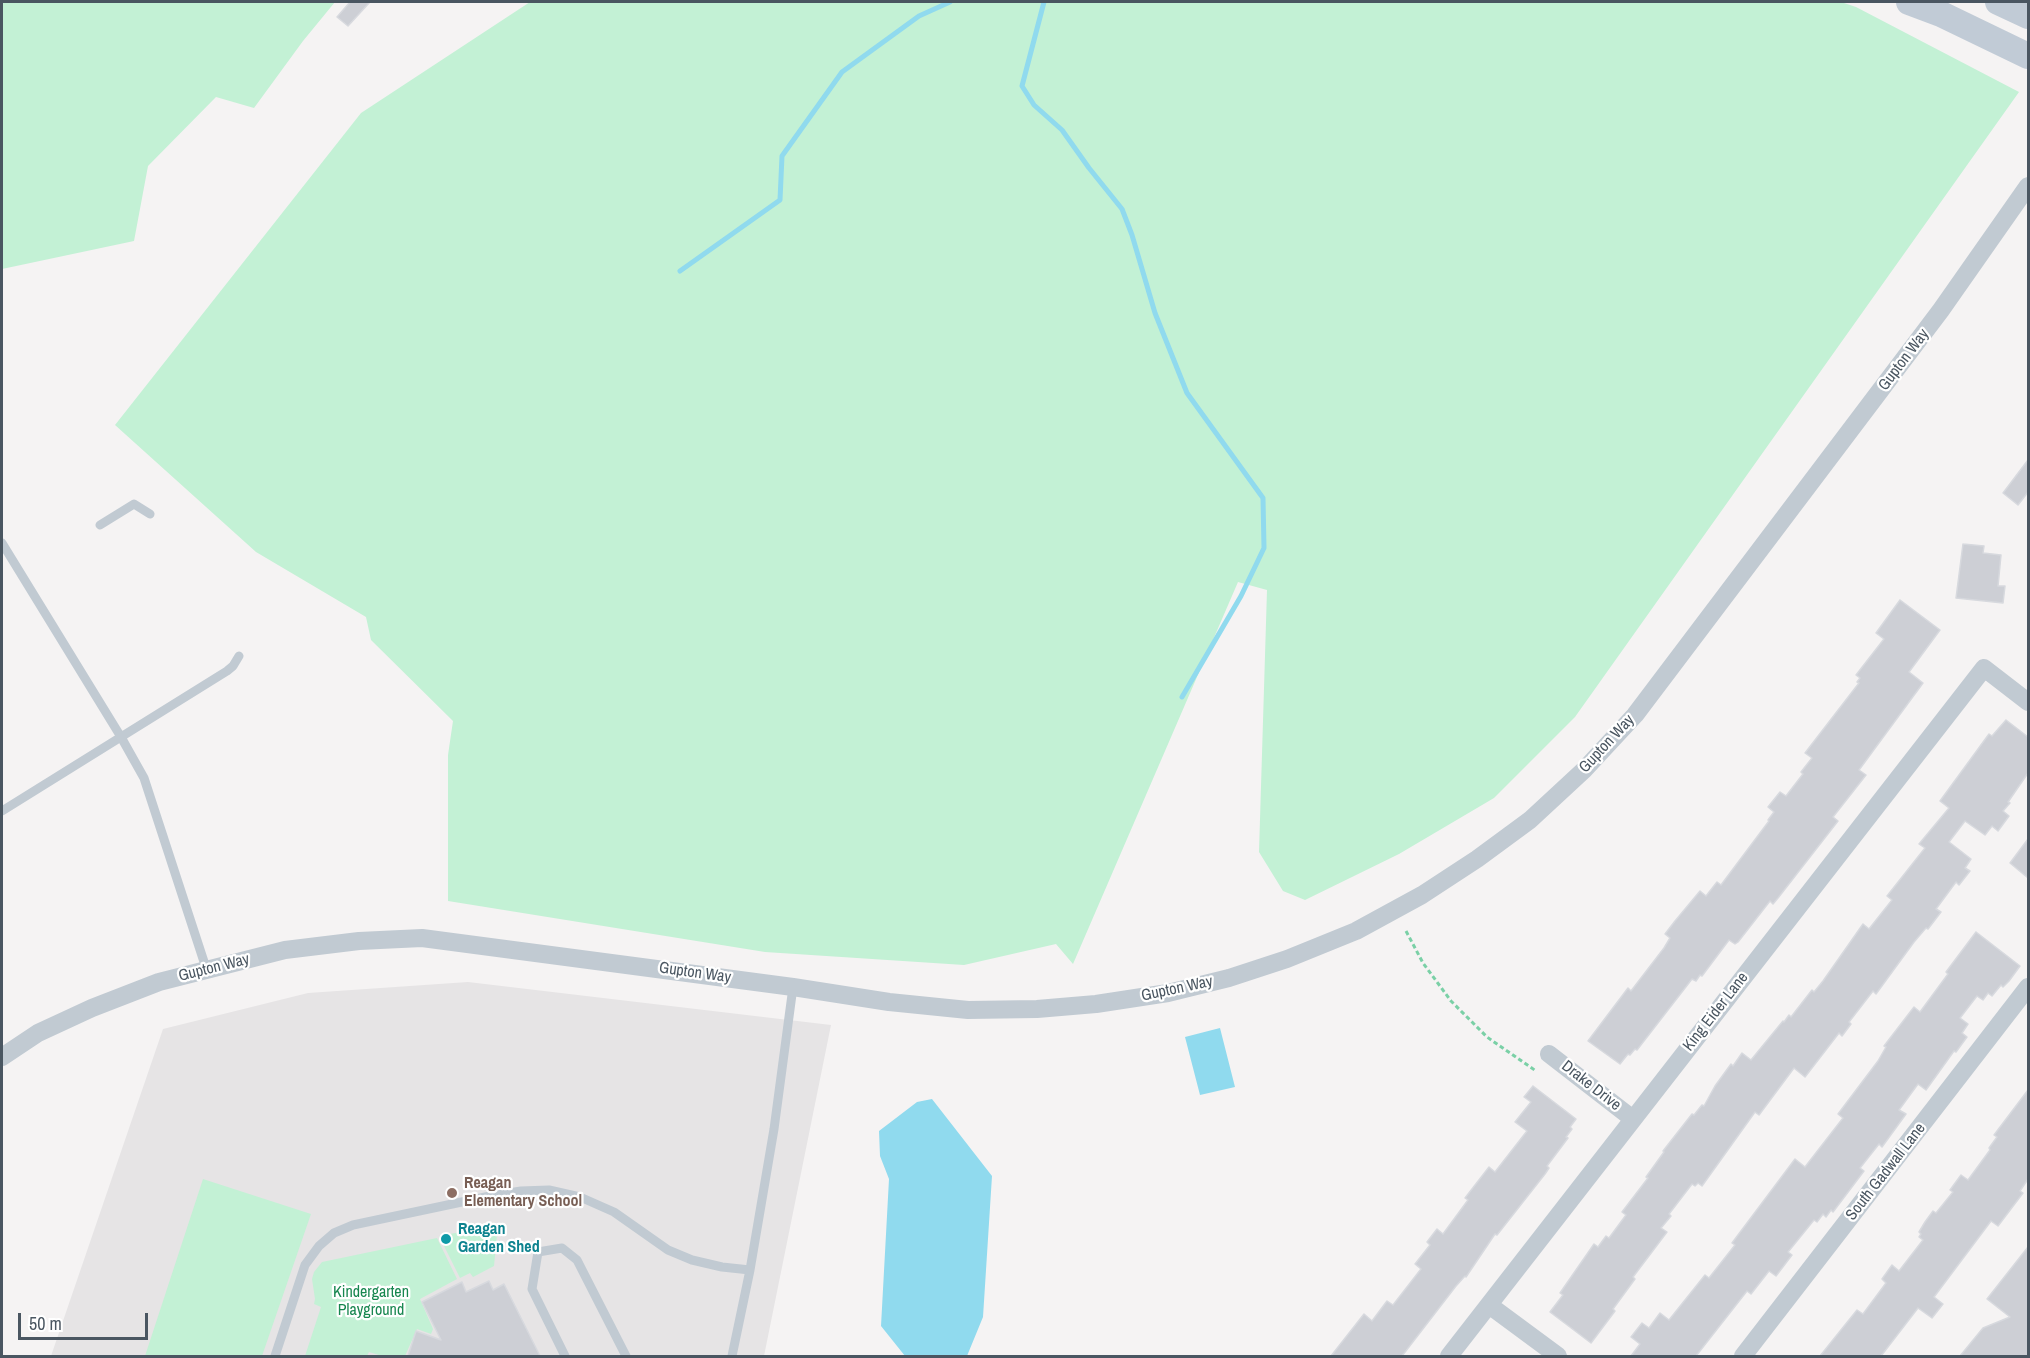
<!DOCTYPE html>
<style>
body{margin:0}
#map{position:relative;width:2030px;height:1358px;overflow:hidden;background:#f5f3f3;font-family:"Archivo Narrow",sans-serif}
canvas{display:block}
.frame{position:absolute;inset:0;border:3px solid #4a5661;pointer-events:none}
.scale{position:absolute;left:18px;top:1313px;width:130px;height:27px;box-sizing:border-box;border:3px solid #4a5661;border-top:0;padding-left:8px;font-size:18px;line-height:21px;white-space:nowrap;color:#4a5661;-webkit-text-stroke:4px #fff;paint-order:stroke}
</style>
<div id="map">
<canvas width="2030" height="1358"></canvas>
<div class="frame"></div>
<div class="scale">50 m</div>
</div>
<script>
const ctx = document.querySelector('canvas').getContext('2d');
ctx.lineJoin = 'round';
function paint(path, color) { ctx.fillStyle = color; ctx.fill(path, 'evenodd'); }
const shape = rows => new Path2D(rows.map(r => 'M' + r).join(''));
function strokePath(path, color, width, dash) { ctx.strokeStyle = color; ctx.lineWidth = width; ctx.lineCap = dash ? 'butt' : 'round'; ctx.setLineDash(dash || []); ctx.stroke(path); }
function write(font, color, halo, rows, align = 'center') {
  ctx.font = font + ' "Archivo Narrow",sans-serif'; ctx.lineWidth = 4.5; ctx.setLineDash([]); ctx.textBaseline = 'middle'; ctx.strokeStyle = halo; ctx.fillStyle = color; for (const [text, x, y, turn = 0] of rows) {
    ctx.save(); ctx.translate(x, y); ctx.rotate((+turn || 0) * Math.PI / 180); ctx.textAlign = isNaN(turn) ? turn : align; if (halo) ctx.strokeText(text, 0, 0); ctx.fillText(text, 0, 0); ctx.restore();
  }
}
paint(shape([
 [468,982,831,1025,764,1356,51,1356,163,1029,308,993]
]), '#e6e4e5');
paint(shape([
 [2,2,335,2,303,41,254,108,216,97,148,166,134,241,2,269],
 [530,2,1841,2,1856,7,2019,92,1575,717,1494,798,1399,854,1305,900,1283,891,1259,852,1267,590,1238,582,1073,964,1056,944,964,965,765,952,448,901,448,755,453,721,371,640,366,617,256,552,115,425,361,113],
 [203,1179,311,1214,262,1356,145,1356],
 [498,1225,494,1266,473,1277,470,1273,460,1278,439,1236],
 [437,1238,457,1279,420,1299,433,1329,431,1334,417,1329,405,1356,382,1356,369,1352,367,1356,305,1356,321,1307,314,1304,315,1299,312,1279,314,1272,322,1262]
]), '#c3f1d5');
paint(shape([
 [1220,1028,1235,1087,1200,1095,1185,1037],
 [932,1099,992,1176,983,1317,967,1356,905,1356,881,1326,889,1179,880,1156,879,1131,917,1102]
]), '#90daee');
strokePath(shape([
 [1044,2,1022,86,1034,105,1062,130,1089,168,1122,209,1132,235,1155,313,1187,393,1263,498,1264,548,1241,596,1182,697],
 [680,271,780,200,782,156,842,72,919,16,950,2]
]), '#90daee', 5);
const building = shape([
 [350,2,370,2,348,26,337,17,350,2],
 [2028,460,2028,492,2018,505,2003,493,2028,460],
 [1963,544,1984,546,1983,553,2001,555,1998,586,2005,586,2003,603,1956,598,1963,544],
 [1900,600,1940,630,1909,672,1923,683,1859,770,1866,775,1833,817,1838,821,1778,898,1773,904,1770,901,1738,942,1735,944,1729,940,1702,976,1700,975,1696,981,1692,979,1637,1050,1635,1049,1630,1055,1628,1054,1620,1064,1588,1041,1628,988,1631,991,1664,948,1670,938,1665,934,1675,921,1700,891,1706,896,1717,882,1721,885,1769,821,1768,820,1774,812,1768,807,1780,792,1786,796,1803,774,1801,772,1812,758,1805,753,1859,683,1857,682,1860,678,1856,675,1884,639,1876,633,1900,600],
 [2006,720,2028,737,2028,773,2008,802,2010,803,2003,811,2009,816,1998,831,1992,826,1985,835,1965,821,1949,842,1971,859,1965,868,1970,871,1959,885,1956,882,1936,909,1941,912,1928,929,1926,928,1914,942,1876,994,1873,991,1849,1022,1851,1024,1842,1036,1839,1033,1805,1077,1794,1068,1759,1115,1755,1112,1702,1186,1698,1183,1695,1186,1692,1184,1669,1214,1671,1216,1661,1228,1667,1232,1633,1277,1635,1279,1613,1309,1615,1311,1591,1343,1550,1312,1563,1295,1560,1293,1594,1244,1598,1247,1606,1236,1609,1238,1626,1215,1622,1212,1648,1178,1646,1177,1664,1152,1663,1151,1692,1114,1694,1115,1702,1105,1704,1106,1715,1086,1731,1064,1733,1066,1742,1053,1751,1060,1783,1021,1784,1022,1789,1015,1791,1017,1812,990,1814,992,1823,981,1863,924,1869,929,1892,900,1887,896,1925,848,1919,844,1949,808,1940,801,1989,734,1992,736,2006,720],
 [2028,839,2028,878,2010,863,2028,839],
 [1976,932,2020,966,2009,981,2003,987,2001,985,1992,996,1988,993,1983,1000,1977,996,1960,1018,1968,1024,1962,1033,1967,1037,1956,1052,1954,1051,1926,1090,1918,1084,1899,1110,1906,1114,1882,1147,1879,1144,1860,1168,1864,1171,1833,1212,1831,1210,1826,1217,1823,1214,1817,1222,1814,1220,1788,1252,1792,1255,1776,1276,1769,1271,1751,1294,1747,1291,1696,1356,1631,1356,1640,1344,1631,1337,1642,1323,1649,1328,1660,1313,1669,1320,1705,1275,1709,1278,1735,1245,1732,1243,1795,1159,1805,1167,1843,1118,1838,1114,1878,1061,1886,1047,1884,1046,1914,1007,1920,1012,1948,974,1946,972,1976,932],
 [1533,1086,1576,1119,1570,1127,1572,1129,1566,1137,1568,1138,1547,1166,1549,1168,1545,1174,1497,1235,1495,1234,1466,1277,1465,1276,1456,1286,1402,1356,1331,1356,1364,1314,1372,1321,1387,1301,1393,1305,1421,1269,1415,1264,1430,1245,1427,1242,1437,1229,1443,1234,1468,1200,1465,1198,1489,1167,1495,1172,1527,1131,1515,1122,1531,1102,1524,1097,1533,1086],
 [2028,1090,2028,1179,2020,1191,2023,1193,1998,1226,1991,1221,1934,1297,1943,1304,1932,1318,1918,1308,1881,1356,1820,1356,1857,1310,1863,1314,1886,1283,1882,1279,1892,1265,1899,1271,1923,1240,1919,1237,1921,1234,1919,1232,1925,1222,1933,1211,1936,1213,1953,1192,1950,1190,1961,1175,1968,1180,1990,1150,1989,1148,1997,1137,1994,1135,2028,1090],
 [2028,1247,2028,1356,1960,1356,1983,1328,2010,1317,1987,1299,2028,1247],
 [489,1281,493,1290,504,1284,540,1356,408,1356,416,1331,441,1340,422,1302,462,1282,466,1292,489,1281]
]);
paint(building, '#cdcfd5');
strokePath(building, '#d7d9de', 1.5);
strokePath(shape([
 [1406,931,1423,963,1451,1001,1487,1037,1536,1071]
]), '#7ad0a6', 3, [4.5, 3]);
strokePath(shape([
 [100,525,134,504,150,514],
 [2,543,121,737,144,778,207,971],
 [2,811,227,671,233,666,239,656],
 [275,1356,305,1265,319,1246,334,1233,353,1225,490,1196,521,1191,549,1190,580,1197,614,1212,668,1250,692,1260,722,1267,750,1270],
 [565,1356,532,1289,538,1252,562,1248,577,1260,626,1356],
 [732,1356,750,1270,774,1129,793,987]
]), '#c1cad2', 9);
strokePath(shape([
 [1549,1054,1633,1119],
 [2,1057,38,1033,92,1008,159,982,285,950,359,941,422,938,793,987,889,1002,968,1010,1037,1009,1096,1004,1168,993,1229,978,1287,959,1356,931,1422,895,1477,859,1530,820,1584,770,1635,715,1941,310,2028,186],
 [1489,1305,1558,1356],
 [1449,1356,1984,668,2028,702],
 [1743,1356,2028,987]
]), '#c1cad2', 18);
strokePath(shape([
 [1909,2,1941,14,2028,56],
 [1998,2,2028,16]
]), '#c1cbd6', 26);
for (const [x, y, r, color] of [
 [452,1193,6,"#8d6e63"],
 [446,1239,6,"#0f9aa8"]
]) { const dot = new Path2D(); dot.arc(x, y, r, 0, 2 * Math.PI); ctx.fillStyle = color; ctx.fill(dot); strokePath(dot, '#fff', 2); }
write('16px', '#4a5661', '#fff', [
 ["Gupton Way",1904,360,-53],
 ["Gupton Way",1607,744,-47],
 ["Gupton Way",214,968,-14],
 ["Gupton Way",695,973,8],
 ["Gupton Way",1177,989,-12],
 ["King Eider Lane",1716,1012,-52],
 ["Drake Drive",1591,1086,38],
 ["South Gadwall Lane",1886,1172,-52]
]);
write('bold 16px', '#785e54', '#fff', [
 ["Reagan",464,1184],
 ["Elementary School",464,1202]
], 'left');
write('bold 16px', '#0d838f', '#fff', [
 ["Reagan",458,1230],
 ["Garden Shed",458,1248]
], 'left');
write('16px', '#17864f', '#fff', [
 ["Kindergarten",371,1293],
 ["Playground",371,1311]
]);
</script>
